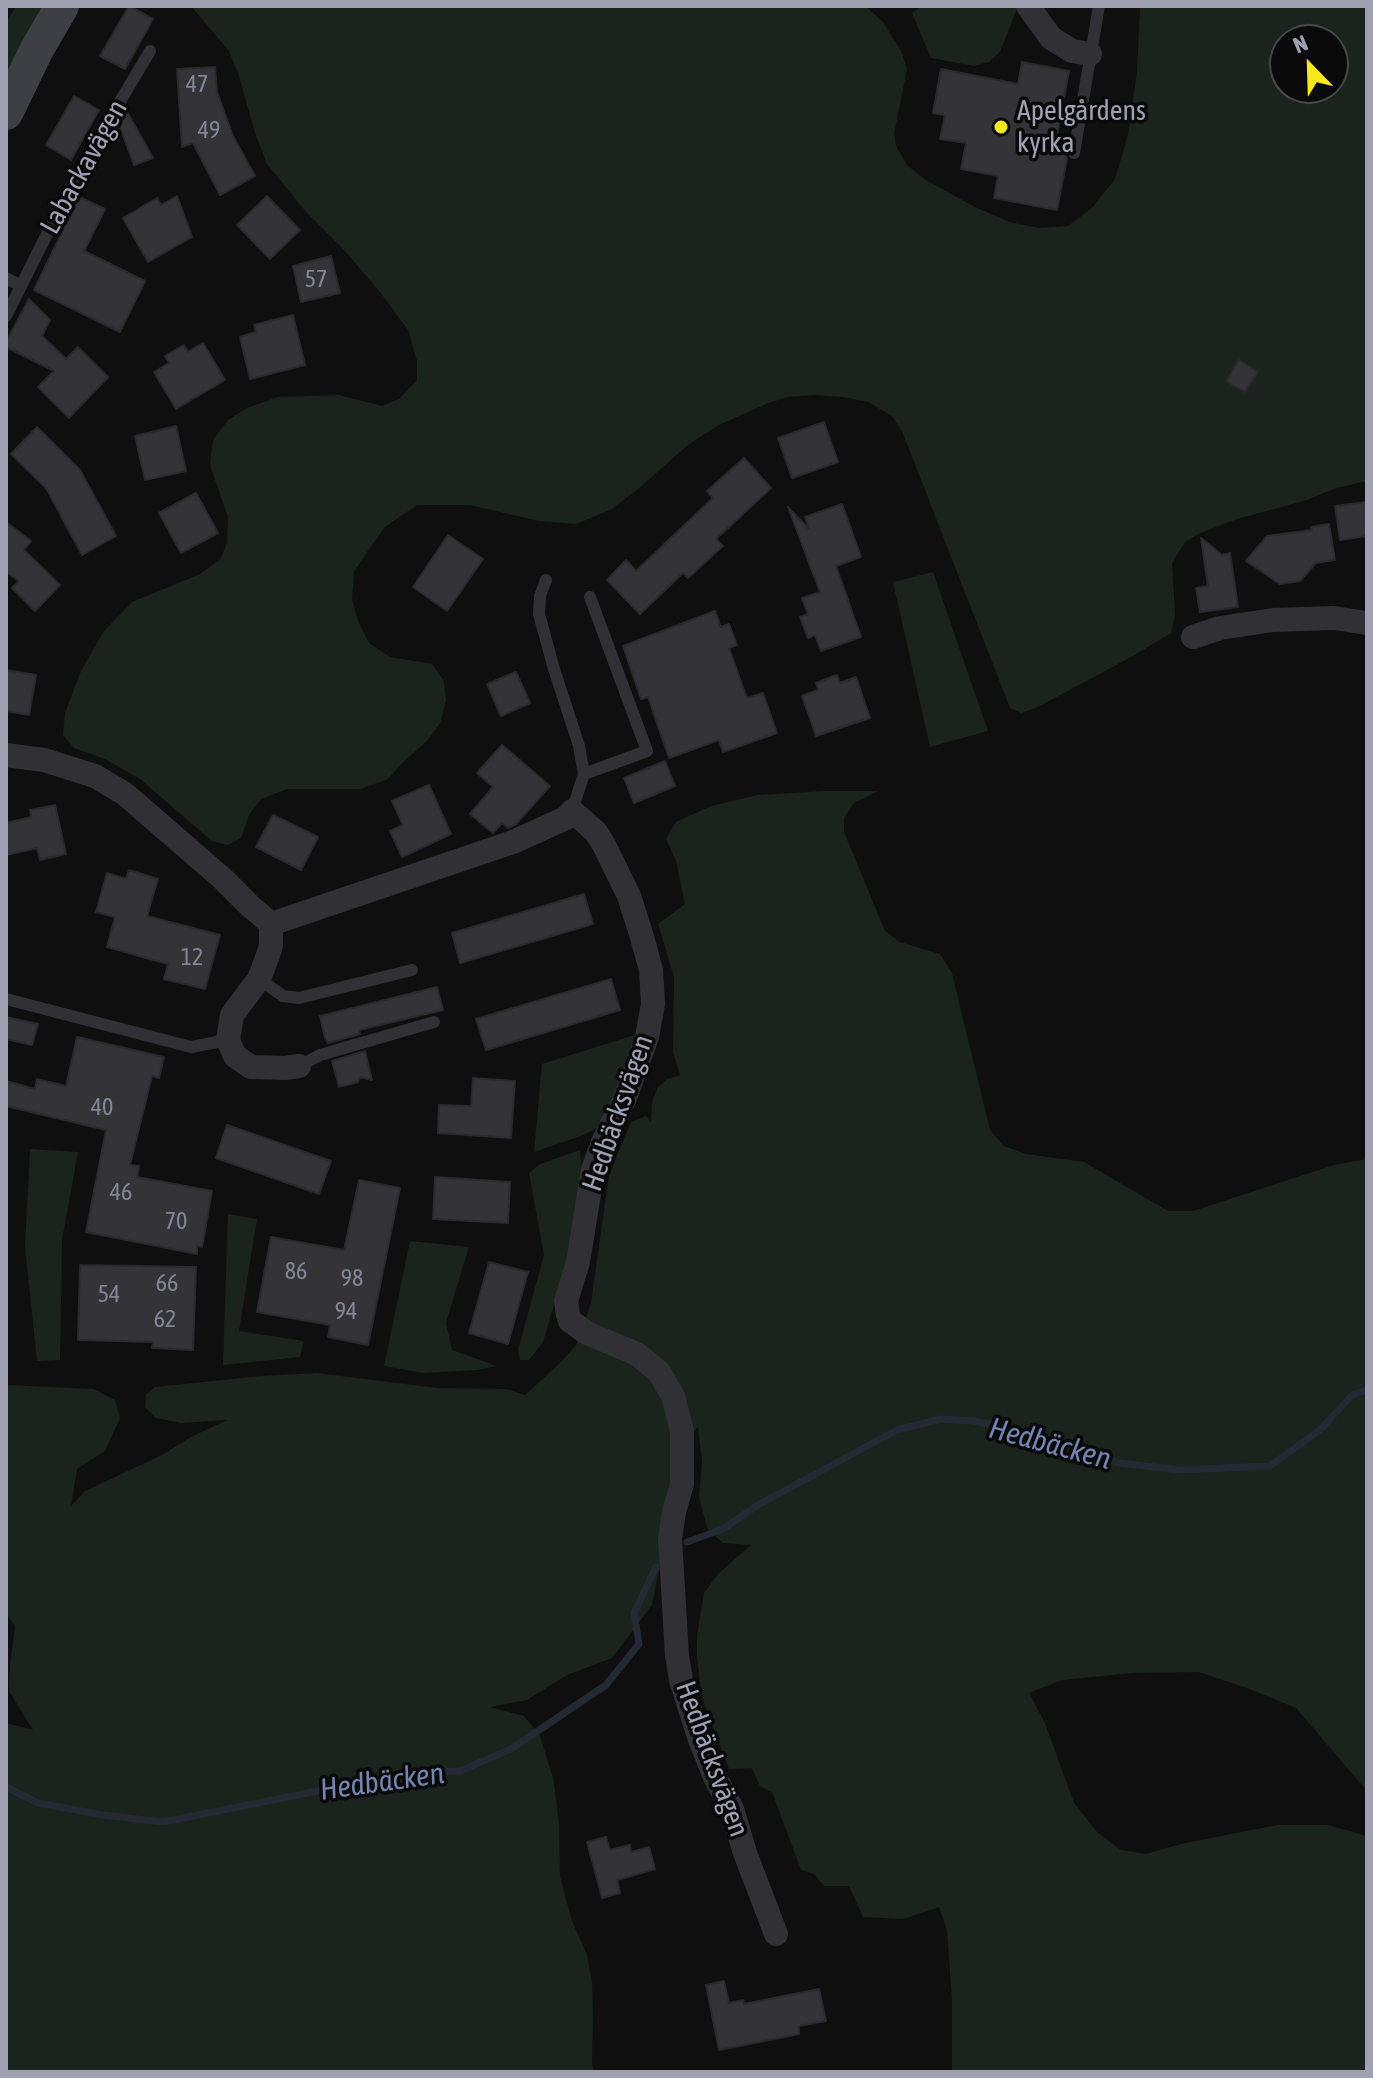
<!DOCTYPE html>
<meta charset="utf-8">
<style>
body{margin:0}
#map{position:relative;width:1373px;height:2078px;overflow:hidden;background:#0f0f10;font-family:"Asap Condensed",sans-serif}
canvas{display:block}
.frame{position:absolute;inset:0;border:8px solid #9fa0b2;pointer-events:none}
.north{position:absolute;left:1269px;top:24px;width:80px;height:80px;box-sizing:border-box;background:#0a0a0b;border:2px solid #46464e;border-radius:50%;rotate:337deg;font-size:22px;font-weight:700;line-height:32px;text-align:center;color:#9fa0b2}
.north::after{content:'';display:block;margin:auto;width:28px;height:36px;background:#f8e81f;clip-path:polygon(50% 0,100% 100%,50% 72%,0 100%)}
</style>
<div id="map">
<canvas width="1373" height="2078"></canvas>
<div class="frame"></div>
<div class="north">N</div>
</div>
<script>
const ctx = document.querySelector('canvas').getContext('2d');
ctx.lineJoin = 'round';
function paint(path, color) { ctx.fillStyle = color; ctx.fill(path, 'evenodd'); }
const shape = rows => new Path2D(rows.map(r => 'M' + r).join(''));
function strokePath(path, color, width, dash) { ctx.strokeStyle = color; ctx.lineWidth = width; ctx.lineCap = dash ? 'butt' : 'round'; ctx.setLineDash(dash || []); ctx.stroke(path); }
function write(font, color, halo, rows, align = 'center') {
  ctx.font = font + ' "Asap Condensed",sans-serif'; ctx.lineWidth = 7; ctx.setLineDash([]); ctx.textBaseline = 'middle'; ctx.strokeStyle = halo; ctx.fillStyle = color; for (const [text, x, y, turn = 0] of rows) {
    ctx.save(); ctx.translate(x, y); ctx.rotate((+turn || 0) * Math.PI / 180); ctx.textAlign = isNaN(turn) ? turn : align; if (halo) ctx.strokeText(text, 0, 0); ctx.fillText(text, 0, 0); ctx.restore();
  }
}
paint(shape([
 [16,6,52,6,6,93,6,23],
 [191,6,865,6,883,22,901,51,907,69,894,134,896,146,907,165,926,180,973,206,1009,222,1039,228,1068,226,1092,208,1115,179,1128,135,1137,72,1140,6,1367,6,1367,481,1336,488,1307,500,1237,519,1198,534,1185,542,1172,563,1175,615,1171,633,1133,656,1036,708,1021,713,1010,708,902,431,892,416,868,402,843,397,814,395,787,397,766,404,717,426,688,445,638,489,610,510,576,524,539,521,470,505,417,505,385,527,367,552,354,572,352,599,358,621,369,643,390,657,432,664,444,681,446,700,440,723,427,741,404,761,388,779,361,789,287,789,261,799,249,815,241,838,228,845,212,841,140,779,105,759,74,748,63,735,65,713,81,671,104,631,132,602,198,575,220,560,227,543,228,517,210,465,213,440,228,420,247,408,278,397,339,395,382,406,399,399,417,380,417,361,408,330,380,292,345,251,307,213,267,164,255,133,238,73,229,51],
 [1285,40,1333,40,1333,88,1285,88],
 [922,6,1018,6,1000,52,989,62,974,66,931,58,912,13],
 [933,572,988,731,930,747,893,582],
 [826,791,878,791,854,803,844,818,844,832,885,931,900,942,940,954,952,973,990,1130,1004,1146,1026,1154,1084,1162,1168,1211,1193,1211,1334,1165,1367,1159,1367,1791,1296,1708,1247,1688,1199,1672,1133,1673,1062,1680,1029,1693,1045,1723,1074,1803,1097,1832,1121,1850,1146,1854,1181,1844,1277,1825,1328,1825,1367,1836,1367,2072,952,2072,952,1999,947,1930,939,1907,903,1919,863,1917,849,1886,824,1886,814,1874,801,1870,772,1792,760,1786,752,1768,729,1769,702,1698,697,1657,697,1636,704,1593,718,1574,751,1545,723,1543,707,1528,699,1496,702,1461,698,1427,678,1447,667,1531,652,1605,612,1658,567,1675,527,1700,490,1707,524,1716,540,1736,554,1782,559,1826,560,1877,572,1921,587,1955,592,1982,593,2019,592,2063,594,2072,6,2072,6,1723,33,1730,9,1691,10,1665,15,1626,6,1614,6,1385,94,1389,115,1400,120,1418,105,1451,77,1469,71,1506,85,1491,162,1455,191,1437,227,1420,181,1423,156,1418,145,1407,146,1395,155,1387,261,1376,317,1373,437,1388,506,1389,525,1395,559,1364,576,1345,591,1303,609,1175,631,1122,646,1116,651,1122,652,1102,658,1087,667,1079,680,1075,673,1052,674,977,658,924,685,904,676,861,666,839,676,822,711,806,758,795],
 [638,1034,632,1061,599,1127,581,1136,534,1152,542,1064],
 [30,1149,78,1152,62,1240,60,1360,37,1361,25,1247],
 [580,1150,581,1172,565,1267,543,1342,529,1360,520,1360,518,1350,544,1255,529,1173,540,1164],
 [228,1214,257,1219,239,1331,304,1341,300,1357,223,1365],
 [410,1241,469,1247,446,1323,452,1350,497,1366,477,1370,424,1373,384,1366]
]), '#1b231d');
strokePath(shape([
 [687,1542,723,1529,758,1505,897,1430,941,1419,973,1421,1021,1430,1074,1445,1119,1463,1181,1470,1270,1466,1321,1429,1352,1395,1367,1390],
 [6,1787,38,1803,103,1815,163,1822,412,1772,460,1771,511,1749,606,1685,639,1644,634,1613,656,1567]
]), '#252934', 7);
const building = shape([
 [129,6,153,19,125,69,100,56,129,6],
 [1022,62,1069,71,1054,151,1065,153,1067,158,1057,210,994,198,998,176,961,169,966,143,940,139,945,115,933,113,941,69,1018,84,1022,62],
 [215,67,217,92,233,136,255,176,220,195,193,143,182,147,177,69,215,67],
 [74,96,99,110,71,160,46,145,74,96],
 [126,110,153,158,134,165,118,122,126,110],
 [177,196,192,237,148,262,123,218,157,198,161,205,177,196],
 [267,196,300,230,270,259,237,225,267,196],
 [79,197,105,209,84,251,145,281,120,332,34,290,79,197],
 [331,256,340,293,301,302,293,266,331,256],
 [29,299,50,320,42,336,66,359,78,347,108,377,69,418,38,387,54,371,6,347,6,342,29,299],
 [293,315,305,365,250,379,240,337,256,332,254,325,293,315],
 [203,343,225,380,176,409,154,372,169,363,165,356,184,345,188,352,203,343],
 [1239,360,1258,372,1245,392,1226,381,1239,360],
 [824,422,838,462,792,478,778,438,824,422],
 [176,426,186,471,145,480,135,436,176,426],
 [37,427,80,470,116,536,82,555,46,488,11,454,37,427],
 [744,458,771,488,716,539,723,546,688,578,683,573,640,614,607,580,626,560,636,571,713,498,707,491,744,458],
 [196,493,218,533,181,553,159,513,196,493],
 [1367,502,1367,536,1340,540,1335,506,1367,502],
 [842,504,861,557,836,566,861,637,821,651,815,635,808,638,800,617,808,614,802,598,820,592,788,507,809,529,805,517,842,504],
 [6,522,31,541,24,550,60,585,35,611,12,588,19,581,6,572,6,522],
 [1329,524,1335,560,1316,563,1300,581,1280,584,1246,561,1267,536,1312,530,1311,527,1329,524],
 [448,535,483,559,447,611,413,587,448,535],
 [1201,538,1222,555,1230,553,1238,607,1200,612,1196,588,1208,586,1201,538],
 [715,611,721,627,729,624,737,645,729,648,747,698,763,693,777,733,723,752,719,740,669,758,648,697,641,699,623,646,715,611],
 [6,670,36,675,29,715,6,711,6,670],
 [516,672,530,703,501,716,487,684,516,672],
 [837,675,840,683,856,677,870,718,816,736,802,696,818,690,816,683,837,675],
 [502,745,550,786,516,824,508,828,502,823,493,833,470,814,493,787,477,773,502,745],
 [665,761,675,786,634,803,624,778,665,761],
 [429,785,451,834,402,857,390,831,403,825,392,801,429,785],
 [55,805,66,854,40,860,37,848,6,855,6,823,31,817,30,810,55,805],
 [273,815,318,837,301,870,256,847,273,815],
 [129,870,158,879,147,916,220,935,205,989,164,979,168,964,107,947,115,917,96,912,107,873,126,879,129,870],
 [584,894,593,924,460,963,452,933,584,894],
 [611,979,620,1010,486,1050,476,1019,611,979],
 [437,987,443,1010,359,1030,360,1034,328,1043,325,1038,320,1016,437,987],
 [6,1017,38,1024,32,1045,6,1039,6,1017],
 [77,1037,164,1057,159,1078,152,1076,130,1165,139,1166,137,1177,212,1191,202,1247,197,1246,197,1254,86,1232,106,1130,6,1106,6,1081,35,1089,37,1079,66,1086,77,1037],
 [365,1051,372,1080,360,1077,358,1082,339,1087,332,1061,365,1051],
 [473,1078,515,1081,511,1138,438,1133,439,1105,471,1106,473,1078],
 [227,1125,331,1161,319,1194,216,1158,227,1125],
 [435,1177,510,1182,508,1223,433,1219,435,1177],
 [359,1180,400,1188,368,1345,328,1337,330,1325,257,1312,271,1237,344,1250,359,1180],
 [489,1262,528,1272,508,1344,469,1333,489,1262],
 [80,1265,196,1267,193,1350,152,1348,153,1342,78,1340,80,1265],
 [606,1837,610,1850,630,1845,631,1852,649,1847,655,1869,617,1880,620,1893,602,1898,587,1842,606,1837],
 [724,1981,729,2003,743,2000,744,2004,819,1989,826,2021,799,2026,799,2034,719,2050,706,1985,724,1981]
]);
paint(building, '#343438');
strokePath(building, '#2a292c', 2);
strokePath(shape([
 [1074,153,1099,6],
 [6,278,21,286],
 [6,316,78,172,150,51],
 [546,580,540,596,539,614,554,669,579,746,584,774,572,811],
 [584,774,647,751,590,597],
 [259,979,283,996,299,998,412,970],
 [6,999,191,1047,228,1040],
 [299,1066,320,1055,434,1022]
]), '#303035', 12);
strokePath(shape([
 [1028,6,1051,38,1072,51,1090,54],
 [1193,637,1220,628,1273,620,1334,618,1367,623],
 [6,755,44,760,95,776,125,794,223,879,249,905,271,924,513,842,566,818,572,811,596,832,604,845,629,896,642,937,651,970,653,1004,647,1037,625,1098,604,1140,593,1169,578,1262,566,1301,568,1315,570,1321,587,1333,637,1354,659,1372,673,1396,682,1431,682,1484,674,1512,670,1538,677,1656,681,1680,699,1737,715,1777,732,1809,745,1853,776,1934],
 [271,924,271,945,268,955,259,979,232,1015,228,1040,235,1056,251,1067,285,1068,299,1066]
]), '#303035', 24);
strokePath(shape([
 [6,113,36,51,62,6]
]), '#3e3e45', 34);
for (const [x, y, r, color] of [
 [1001,127,8,"#f8e81f"]
]) { const dot = new Path2D(); dot.arc(x, y, r, 0, 2 * Math.PI); ctx.fillStyle = color; ctx.fill(dot); strokePath(dot, '#0a0a0b', 3); }
write('24px', '#848594', null, [
 ["47",197,84],
 ["49",209,130],
 ["57",316,279],
 ["12",192,957],
 ["40",102,1107],
 ["46",121,1192],
 ["70",176,1221],
 ["86",296,1271],
 ["98",352,1278],
 ["66",167,1283],
 ["54",109,1294],
 ["94",346,1311],
 ["62",165,1319]
]);
write('28px', '#9fa0b2', '#0a0a0b', [
 ["Apelgårdens",1017,111],
 ["kyrka",1017,143]
], 'left');
write('28px', '#9fa0b2', '#0a0a0b', [
 ["Labackavägen",84,167,-61],
 ["Hedbäcksvägen",618,1113,-71],
 ["Hedbäcksvägen",712,1759,70]
]);
write('italic 30px', '#7484af', '#0a0a0b', [
 ["Hedbäcken",1050,1444,15],
 ["Hedbäcken",382,1782,-8]
]);
</script>
